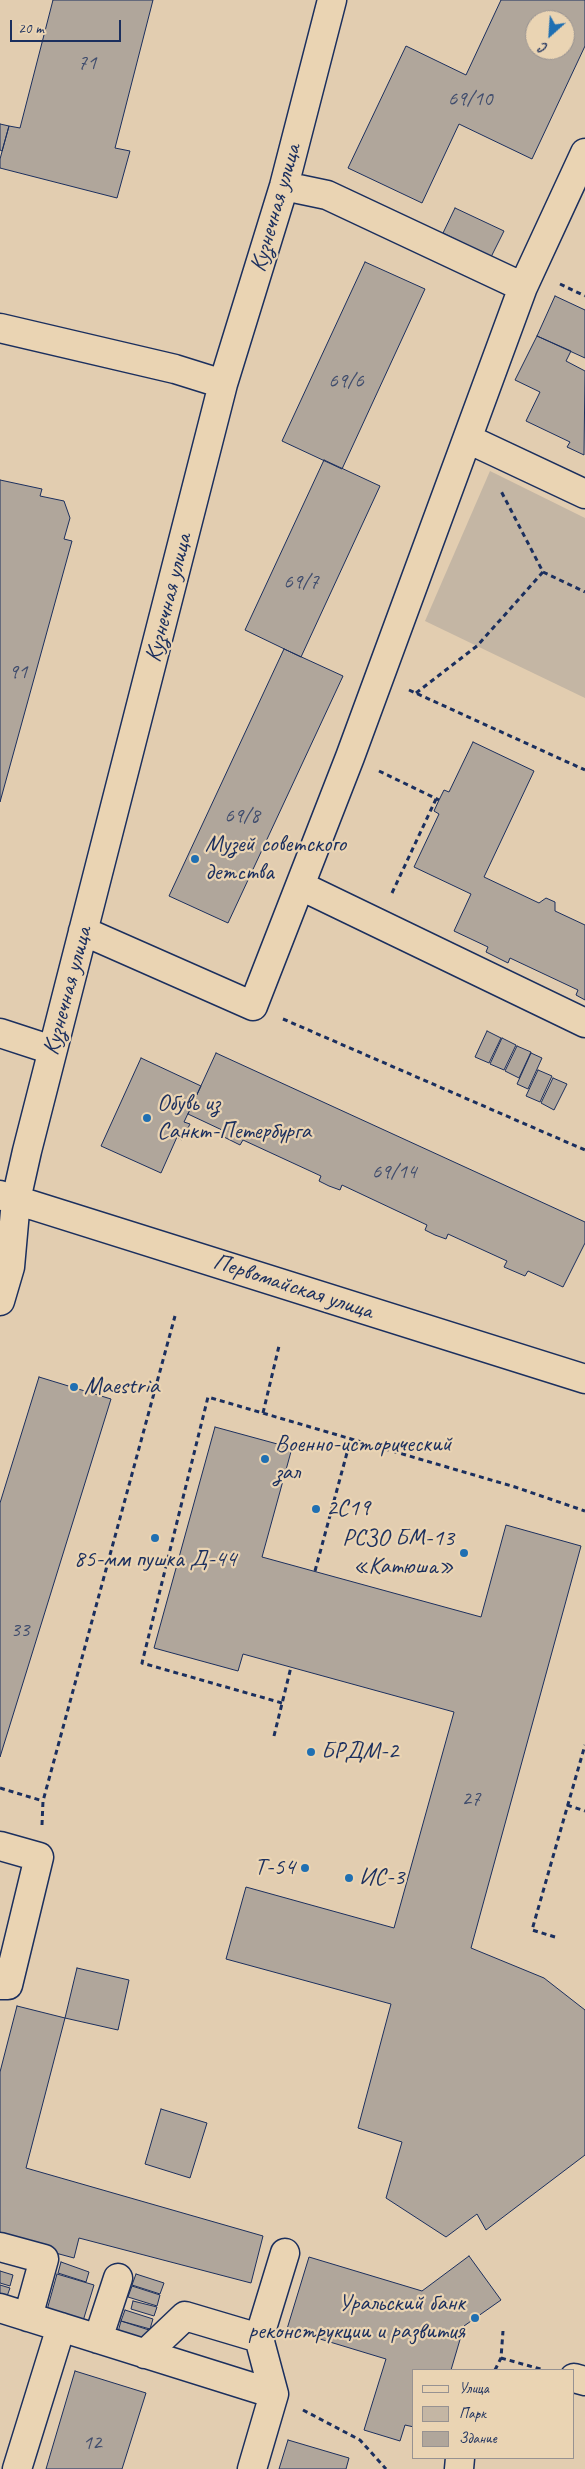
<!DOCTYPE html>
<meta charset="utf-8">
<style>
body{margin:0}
#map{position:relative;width:585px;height:2469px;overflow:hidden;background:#e2cdb0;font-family:Caveat,sans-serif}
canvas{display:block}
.legend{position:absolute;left:412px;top:2369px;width:162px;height:90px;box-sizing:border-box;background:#ead4b3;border:1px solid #979291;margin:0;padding:6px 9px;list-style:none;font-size:15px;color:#1b2f5e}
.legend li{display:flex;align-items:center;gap:10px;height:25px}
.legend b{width:25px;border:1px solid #979291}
.north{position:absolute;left:525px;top:10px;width:50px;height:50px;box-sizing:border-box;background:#ead4b3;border:1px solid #979291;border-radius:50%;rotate:206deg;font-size:14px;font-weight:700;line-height:20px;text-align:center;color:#1b2f5e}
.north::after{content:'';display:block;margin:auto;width:18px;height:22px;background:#1f6fb2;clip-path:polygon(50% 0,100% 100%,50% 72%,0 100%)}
.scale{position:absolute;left:10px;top:20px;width:111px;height:22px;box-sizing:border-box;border:2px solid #1b2f5e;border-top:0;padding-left:6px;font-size:15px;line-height:18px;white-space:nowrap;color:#1b2f5e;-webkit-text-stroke:4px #ead4b3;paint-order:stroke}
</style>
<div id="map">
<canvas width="585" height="2469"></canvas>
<ul class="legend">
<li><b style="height:6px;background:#ead4b3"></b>Улица</li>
<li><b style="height:14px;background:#c4b6a4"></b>Парк</li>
<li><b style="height:14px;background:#b0a69b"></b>Здание</li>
</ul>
<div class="north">С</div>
<div class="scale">20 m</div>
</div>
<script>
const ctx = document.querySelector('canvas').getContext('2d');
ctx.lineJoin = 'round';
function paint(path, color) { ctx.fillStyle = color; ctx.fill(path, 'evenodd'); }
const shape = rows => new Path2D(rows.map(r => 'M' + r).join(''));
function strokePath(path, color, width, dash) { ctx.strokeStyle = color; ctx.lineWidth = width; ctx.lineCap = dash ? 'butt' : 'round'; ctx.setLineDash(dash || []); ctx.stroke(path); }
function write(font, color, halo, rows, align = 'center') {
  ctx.font = font + ' Caveat,sans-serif'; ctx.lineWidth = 4.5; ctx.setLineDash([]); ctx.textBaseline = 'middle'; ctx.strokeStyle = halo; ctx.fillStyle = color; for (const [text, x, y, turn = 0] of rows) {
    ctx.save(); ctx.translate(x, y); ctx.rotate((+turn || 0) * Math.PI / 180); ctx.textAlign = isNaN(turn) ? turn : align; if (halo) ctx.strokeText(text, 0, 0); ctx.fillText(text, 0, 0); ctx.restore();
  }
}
paint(shape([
 [490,471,585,518,585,698,425,621]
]), '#c4b6a4');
const building = shape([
 [53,0,153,0,115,148,130,151,117,198,0,168,0,159,9,126,20,128,53,0],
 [501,0,585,0,585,46,532,159,459,124,422,203,348,168,406,46,466,75,501,0],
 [535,20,565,20,565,50,535,50,535,20],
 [0,124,9,126,2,151,0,150,0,124],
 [455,208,504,231,491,257,443,233,455,208],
 [365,262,425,289,342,469,282,441,365,262],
 [555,296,585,310,585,358,537,336,555,296],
 [537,336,571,351,566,361,585,371,584,455,567,447,570,442,526,421,540,392,515,380,537,336],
 [324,460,380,486,301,657,245,630,324,460],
 [0,480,42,489,40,496,64,501,70,518,64,539,72,541,0,802,0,480],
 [284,649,343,676,228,923,169,896,284,649],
 [473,742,534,771,484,877,539,903,546,898,555,902,555,911,585,925,585,1000,576,995,578,990,510,958,508,963,486,952,488,947,454,931,471,894,414,867,439,814,434,811,439,800,444,790,449,792,473,742],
 [487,1031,501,1038,489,1063,475,1057,487,1031],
 [502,1038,516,1045,504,1070,490,1064,502,1038],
 [517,1046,531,1052,519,1078,505,1071,517,1046],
 [216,1053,585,1222,585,1243,563,1287,528,1271,525,1276,504,1267,507,1261,448,1234,446,1239,435,1235,425,1230,427,1225,342,1185,340,1190,329,1186,319,1181,321,1176,243,1140,240,1145,220,1135,222,1130,188,1114,216,1053],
 [531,1053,542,1058,528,1089,517,1084,531,1053],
 [141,1058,201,1086,184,1122,190,1124,182,1140,177,1137,161,1173,101,1146,141,1058],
 [538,1070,552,1076,540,1102,526,1096,538,1070],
 [553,1078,567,1084,554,1110,541,1103,553,1078],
 [39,1377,111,1399,0,1757,0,1503,39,1377],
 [215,1427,292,1448,262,1557,481,1617,506,1525,581,1546,471,1948,544,1978,585,2010,585,2155,486,2230,477,2214,446,2237,386,2198,402,2142,358,2128,391,2004,226,1959,246,1887,394,1928,454,1712,243,1654,238,1671,154,1648,215,1427],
 [77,1968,129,1980,118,2030,65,2018,77,1968],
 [17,2006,65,2018,26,2168,263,2236,251,2283,79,2238,74,2258,0,2238,0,2072,17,2006],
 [161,2109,207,2123,190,2178,145,2164,161,2109],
 [469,2256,501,2300,464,2326,451,2370,414,2370,414,2427,405,2425,400,2441,364,2430,386,2359,287,2329,309,2257,422,2291,469,2256],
 [61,2262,89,2272,86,2282,58,2273,61,2262],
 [0,2271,13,2275,10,2286,0,2283,0,2271],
 [57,2274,94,2285,83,2321,47,2310,57,2274],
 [136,2274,164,2283,160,2294,132,2285,136,2274],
 [0,2285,10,2288,6,2299,0,2297,0,2285],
 [132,2286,160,2295,157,2306,128,2297,132,2286],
 [133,2301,157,2307,154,2316,131,2309,133,2301],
 [125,2310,153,2319,150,2329,121,2321,125,2310],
 [121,2321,149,2330,146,2341,118,2332,121,2321],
 [75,2371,146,2393,122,2469,46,2469,75,2371],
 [288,2440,349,2458,346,2469,279,2469,288,2440]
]);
paint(building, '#b0a69b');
strokePath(building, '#1b2f5e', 1);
const minor = shape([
 [284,186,327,195,523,287],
 [0,328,175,369,223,384],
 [468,439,585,494],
 [301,886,585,1023],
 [83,931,253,1006,350,757,523,287,585,153],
 [0,1033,52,1050],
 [0,1195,585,1379],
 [0,1301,10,1267,16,1200,27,1151,223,384,284,186,332,0],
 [0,1846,39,1857,8,1985,0,1985],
 [0,2247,44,2259,28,2317],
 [0,2308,274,2394],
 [98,2339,118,2278],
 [145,2354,185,2316,259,2338],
 [574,2378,585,2381],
 [17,2469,61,2327],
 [252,2469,274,2394,259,2338,285,2253],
 [459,2469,460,2458]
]);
strokePath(minor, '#1b2f5e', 31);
strokePath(shape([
 [560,284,585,296],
 [543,572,585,592],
 [409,690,585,770],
 [416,693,477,646,543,572,501,491],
 [379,771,439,800],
 [392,893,436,799],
 [283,1019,585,1150],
 [263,1413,279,1346],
 [315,1571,351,1438],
 [282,1703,142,1663,208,1397,515,1487,585,1511],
 [274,1736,291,1667],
 [0,1788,43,1801],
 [567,1805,585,1811],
 [42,1825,43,1801,175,1316],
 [555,1937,532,1930,585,1745],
 [501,2358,544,2370],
 [495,2370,501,2358,503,2331],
 [303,2410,360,2440,386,2469]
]), '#1b2f5e', 3, [5, 4]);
strokePath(minor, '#ead4b3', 28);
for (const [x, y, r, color] of [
 [195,859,5,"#1f6fb2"],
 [147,1118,5,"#1f6fb2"],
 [74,1387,5,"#1f6fb2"],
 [265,1459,5,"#1f6fb2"],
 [316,1509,5,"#1f6fb2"],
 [155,1538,5,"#1f6fb2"],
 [464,1553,5,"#1f6fb2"],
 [311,1752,5,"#1f6fb2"],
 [305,1868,5,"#1f6fb2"],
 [349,1878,5,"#1f6fb2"],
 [475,2318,5,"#1f6fb2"]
]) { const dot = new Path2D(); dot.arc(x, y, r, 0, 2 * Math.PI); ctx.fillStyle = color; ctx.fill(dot); strokePath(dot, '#ead4b3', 2); }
write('21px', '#404d6d', null, [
 ["71",87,63],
 ["69/10",470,99],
 ["69/6",346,381],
 ["69/7",301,582],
 ["91",18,672],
 ["69/8",242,816],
 ["69/14",394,1172],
 ["33",20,1630],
 ["27",471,1799],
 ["12",92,2443]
]);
write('24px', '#1b2f5e', '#ead4b3', [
 ["Кузнечная улица",276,208,-74],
 ["Кузнечная улица",169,598,-76],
 ["Кузнечная улица",68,991,-75],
 ["Первомайская улица",293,1287,18]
]);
write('24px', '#1b2f5e', '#ead4b3', [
 ["Музей советского",205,845],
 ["детства",205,873],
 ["Обувь из",157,1104],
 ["Санкт-Петербурга",157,1132],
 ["Maestria",84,1387],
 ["Военно-исторический",275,1445],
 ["зал",275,1473],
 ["2С19",326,1509],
 ["РСЗО БМ-13",454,1539,"right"],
 ["«Катюша»",454,1567,"right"],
 ["85-мм пушка Д-44",155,1560,"center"],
 ["БРДМ-2",321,1752],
 ["Т-54",295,1868,"right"],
 ["ИС-3",359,1878],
 ["Уральский банк",465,2304,"right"],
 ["реконструкции и развития",465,2332,"right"]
], 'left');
</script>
